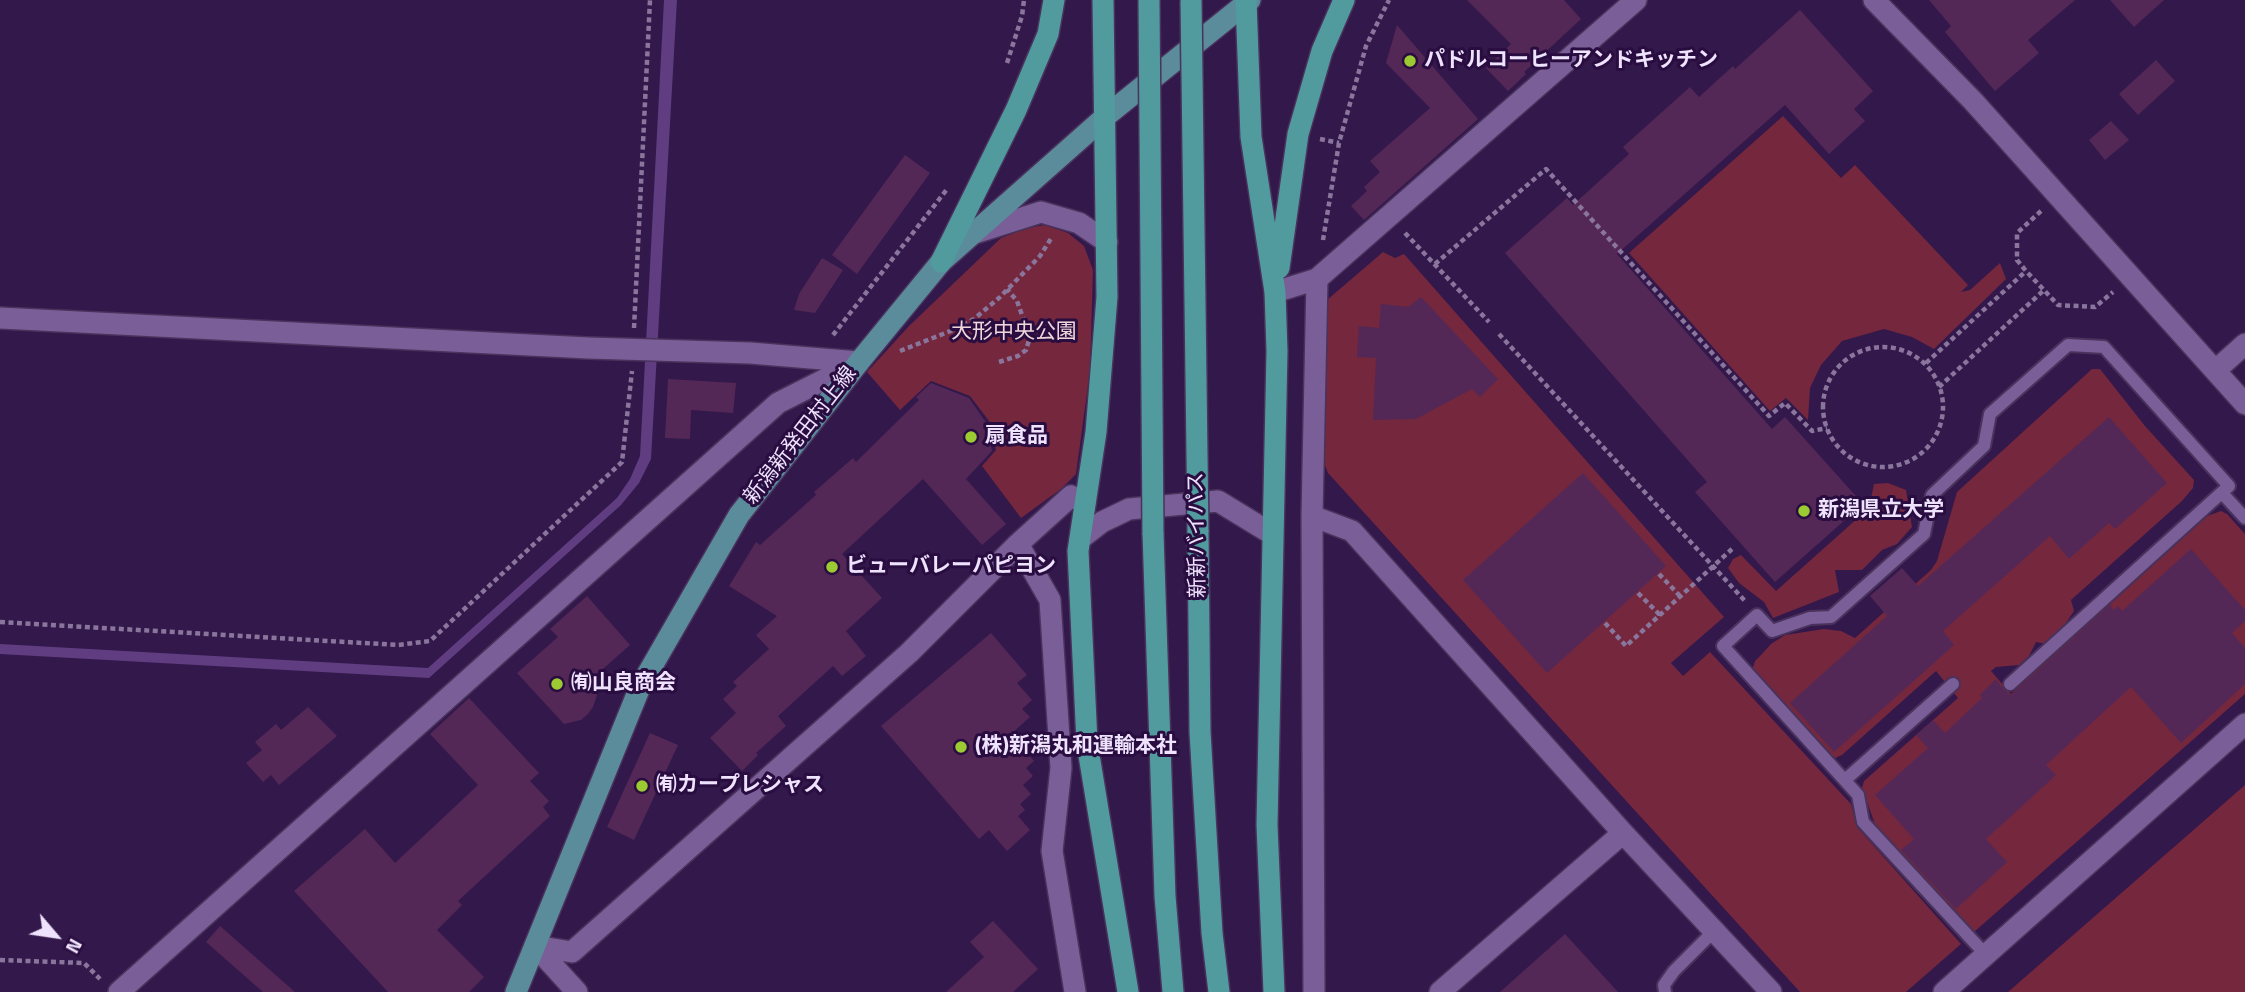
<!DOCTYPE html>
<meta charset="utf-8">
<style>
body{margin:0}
#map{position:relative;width:2245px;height:992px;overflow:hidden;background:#33184b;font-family:"Titillium Web",sans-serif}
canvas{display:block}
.north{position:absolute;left:21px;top:901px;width:70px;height:70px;-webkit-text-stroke:5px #290d40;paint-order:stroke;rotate:119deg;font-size:19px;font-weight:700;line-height:28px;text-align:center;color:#eee2fc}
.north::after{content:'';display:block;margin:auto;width:24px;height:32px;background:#eee2fc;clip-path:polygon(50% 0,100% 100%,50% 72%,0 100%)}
</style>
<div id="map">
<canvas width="2245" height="992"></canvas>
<div class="north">N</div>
</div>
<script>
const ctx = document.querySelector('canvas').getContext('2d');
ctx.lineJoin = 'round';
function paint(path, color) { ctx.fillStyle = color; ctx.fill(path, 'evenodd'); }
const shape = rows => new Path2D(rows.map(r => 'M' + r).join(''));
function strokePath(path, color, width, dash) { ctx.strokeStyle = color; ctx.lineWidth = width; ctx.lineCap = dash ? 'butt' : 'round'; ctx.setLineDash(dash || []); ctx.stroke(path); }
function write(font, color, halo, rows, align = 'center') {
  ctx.font = font + ' "Titillium Web","Noto Sans JP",sans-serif'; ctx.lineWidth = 6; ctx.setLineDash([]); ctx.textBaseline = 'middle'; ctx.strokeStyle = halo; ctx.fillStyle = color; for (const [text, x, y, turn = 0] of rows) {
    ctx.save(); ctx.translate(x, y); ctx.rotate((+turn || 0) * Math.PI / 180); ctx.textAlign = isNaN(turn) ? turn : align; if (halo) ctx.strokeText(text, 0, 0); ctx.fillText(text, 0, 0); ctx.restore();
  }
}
paint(shape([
 [1783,116,1841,178,1855,165,1968,285,1961,292,1970,290,2000,263,2006,279,1934,349,1912,337,1884,329,1842,341,1821,365,1810,388,1808,420,1786,398,1770,411,1629,253],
 [1045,225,1068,233,1084,246,1093,270,1090,371,1076,474,1061,489,1021,518,982,466,996,450,989,421,970,396,931,381,900,410,867,372,909,326,1001,238,1027,228],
 [1383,252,1395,258,1404,254,1724,617,1671,663,1683,676,1710,652,1851,804,1857,827,1961,944,1906,992,1800,992,1328,473,1321,455,1327,300],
 [2092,369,2100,369,2145,426,2194,480,2193,488,2182,501,2071,600,2074,611,2059,633,2047,644,2036,642,2029,656,2019,665,1996,667,1991,671,2011,694,2207,516,2221,511,2227,514,2245,534,2245,694,1974,932,1876,827,1862,788,1864,781,1958,698,1936,671,1842,755,1833,759,1752,671,1755,661,1761,655,1771,644,1785,635,1824,629,1841,631,1855,638,1883,613,1931,570,1937,561,1957,492],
 [1888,483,1906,490,1912,527,1897,544,1882,550,1862,570,1835,570,1839,592,1773,618,1764,602,1739,583,1728,568,1733,559,1741,555,1776,591,1869,508,1874,484],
 [2245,785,2245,992,2008,992]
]), '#74273d');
paint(shape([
 [664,0,677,0,651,459,639,483,621,505,429,678,0,654,0,644,428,668,617,498,630,479,640,456]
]), '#5f3d80');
paint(shape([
 [1467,0,1564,0,1581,19,1524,72,1526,74,1508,91,1486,68,1511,44],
 [1929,0,2075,0,2028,40,2039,53,1995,91,1945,32,1951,26],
 [2110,0,2164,0,2134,27],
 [1800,10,1873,91,1854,109,1865,121,1829,154,1785,105,1617,254,1772,429,1785,417,1863,504,1775,582,1695,492,1707,482,1505,253,1567,198,1573,205,1629,154,1623,147,1690,87,1699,97,1733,66,1735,69],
 [1397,25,1478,119,1364,220,1351,206,1367,191,1364,187,1380,172,1370,161,1430,108,1386,63],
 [2156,60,2175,81,2138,115,2119,94],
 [2111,121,2129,140,2105,160,2089,140],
 [905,155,930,173,857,274,832,255],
 [822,258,843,270,815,313,794,310,799,294],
 [1421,297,1498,379,1480,397,1472,389,1416,419,1373,420,1376,358,1357,357,1359,326,1379,328,1381,304,1408,307],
 [668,379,736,383,733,413,691,410,690,439,665,438],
 [931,383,969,398,987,424,992,451,966,479,1006,524,982,545,923,479,842,554,882,598,846,631,866,656,842,676,833,666,778,716,786,726,756,753,758,755,742,771,710,738,736,713,723,699,737,686,733,682,769,649,756,635,777,616,729,586,756,542,760,545,816,495,814,492,853,458,856,462,919,400,916,397],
 [2109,417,2167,483,2115,529,2109,523,2069,559,2050,536,1943,631,1954,645,1834,752,1790,703,1887,616,1870,596,1902,568,1918,586],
 [1583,473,1666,566,1547,673,1463,580],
 [2191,549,2245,610,2245,621,2232,633,2245,648,2245,684,2181,743,2131,687,2046,765,2056,775,1986,839,2007,862,1956,909,1901,850,1914,839,1875,795,1928,748,1916,735,1933,720,1945,733,1982,698,1980,695,1996,679,2003,689,2011,695,2110,605,2114,610,2118,606,2122,611],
 [587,596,630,645,587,683,597,695,593,707,588,714,581,720,564,724,517,673,558,637,550,629],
 [991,633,1027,675,1017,683,1032,700,1022,709,1030,717,1011,734,1034,761,1026,768,1033,776,1023,785,1031,794,1020,804,1025,810,1018,816,1030,830,1007,851,989,830,979,839,881,726],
 [469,698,539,773,530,781,549,801,543,807,550,816,458,901,462,905,437,930,484,977,469,992,388,992,294,891,365,829,395,863,478,785,430,734],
 [308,707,337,736,279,785,271,775,263,782,246,763,262,750,255,742,276,724,281,730],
 [650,733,678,745,634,840,607,827],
 [993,921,1038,969,1013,992,946,992,984,957,970,942],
 [220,926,295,992,263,992,206,942],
 [1565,934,1618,992,1500,992]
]), '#542856');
const service = shape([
 [2222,493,2245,518],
 [1845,780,1953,684],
 [1986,955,1863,822,1858,795,1723,646,1757,615,1772,631,1810,618,1831,617,1924,534,1932,495,1984,446,1990,414,2068,345,2104,347,2229,486,2010,684],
 [1665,992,1664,985,1674,971,1714,931]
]);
const minor = shape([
 [1874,0,1973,101,2245,404],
 [975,233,1041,212,1079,223,1107,242],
 [1275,292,1317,279,1636,0],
 [0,318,588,348,750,353,859,362],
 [2216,370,2245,344],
 [1312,516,1352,531,1623,833,1771,992],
 [1080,539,1102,522,1129,509,1218,501,1272,534],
 [1018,544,1050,600,1061,768,1052,851,1075,992],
 [535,946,572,952,909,653,1018,544,1071,496,1085,503],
 [535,946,577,992],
 [1314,992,1312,516,1317,279],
 [1440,992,1623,833],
 [1944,992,2245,724]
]);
const tertiary = shape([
 [119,992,778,403,859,362]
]);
const primary = shape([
 [516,992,640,687,739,515,859,362,941,262,1106,116,1250,0]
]);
const trunk = shape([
 [1103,0,1107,297,1096,432,1078,551,1087,743,1128,992],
 [1246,0,1251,137,1275,292,1277,351,1267,825,1274,992],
 [941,262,1016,110,1048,34,1054,0],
 [1279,268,1298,134,1322,51,1344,0],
 [1198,530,1200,732,1212,933,1219,992],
 [1153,533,1165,896,1173,992]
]);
strokePath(service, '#49325c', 16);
strokePath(minor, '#49325c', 24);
strokePath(tertiary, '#49325c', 24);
strokePath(primary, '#49325c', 24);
strokePath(trunk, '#49325c', 24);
strokePath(shape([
 [1007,63,1022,16,1024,0],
 [1320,139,1339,143],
 [2041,211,2017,233,2017,260,2026,271,2058,305,2095,307,2113,292],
 [1405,233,1489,322],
 [1323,240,1339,143,1366,46,1389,0],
 [1435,264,1546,169,1769,416,1785,403,1812,431,1827,428],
 [634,328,650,0],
 [1499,334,1745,601],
 [833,335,948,188],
 '1823 407a60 60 0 1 1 120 0a60 60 0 1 1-120 0Z',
 [900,351,953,330,974,319,999,298,1040,256,1052,237],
 [999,362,1018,356,1026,350,1030,337,1017,301,1007,289],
 [1926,363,2026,271],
 [1939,387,2044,290],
 [1659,574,1680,596],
 [1638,593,1660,615],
 [0,622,398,645,430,641,622,462,632,371],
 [1605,623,1626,646,1732,549],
 [0,960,84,963,100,979]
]), '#8a769d', 4.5, [5, 3.5]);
strokePath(service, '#7a5e97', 12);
strokePath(minor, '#7a5e97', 21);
strokePath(tertiary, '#7a5e97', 21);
strokePath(primary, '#5b8c9c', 21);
strokePath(trunk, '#519b9e', 21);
const trunkBridge = shape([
 [1149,0,1153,533],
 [1191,0,1198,530]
]);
strokePath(trunkBridge, '#49325c', 24, []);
strokePath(trunkBridge, '#519b9e', 21);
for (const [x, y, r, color] of [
 [1410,61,7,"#9cca32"],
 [971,437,7,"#9cca32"],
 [1804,511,7,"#9cca32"],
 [832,567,7,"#9cca32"],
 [557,684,7,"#9cca32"],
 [961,747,7,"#9cca32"],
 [642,786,7,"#9cca32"]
]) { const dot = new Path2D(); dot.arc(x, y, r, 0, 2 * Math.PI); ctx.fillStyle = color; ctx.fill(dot); strokePath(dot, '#290d40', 2.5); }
write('bold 21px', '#eee2fc', '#290d40', [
 ["パドルコーヒーアンドキッチン",1424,61],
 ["扇食品",985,437],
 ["新潟県立大学",1818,511],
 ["ビューバレーパピヨン",846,567],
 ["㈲山良商会",571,684],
 ["(株)新潟丸和運輸本社",975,747],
 ["㈲カープレシャス",656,786]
], 'left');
write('21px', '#efd6da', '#290d40', [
 ["大形中央公園",1014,333]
]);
write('21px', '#eee2fc', '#290d40', [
 ["新潟新発田村上線",801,436,-52],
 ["新新バイパス",1198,535,-91]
]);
</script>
